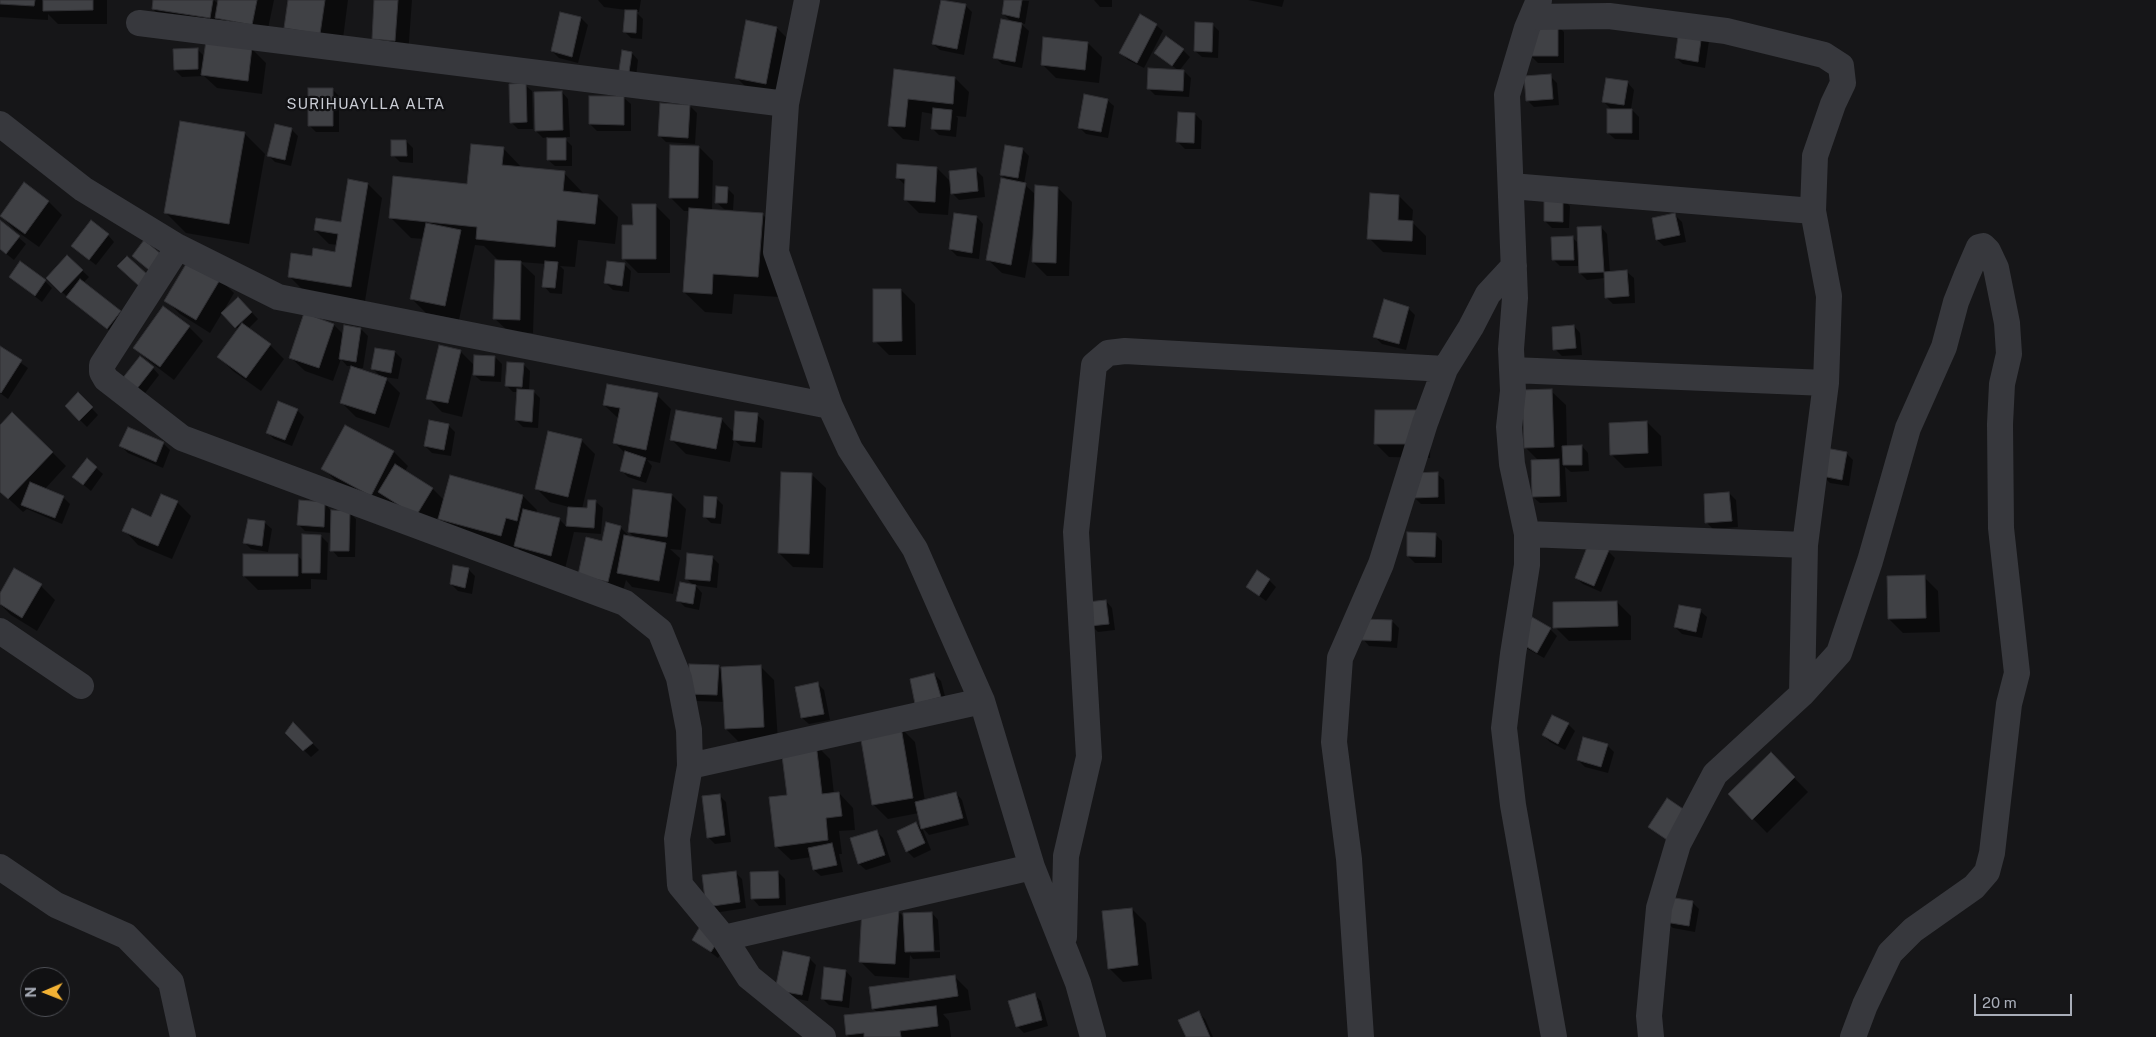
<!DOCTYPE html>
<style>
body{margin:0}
#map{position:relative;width:2156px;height:1037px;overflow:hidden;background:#161618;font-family:"Public Sans",sans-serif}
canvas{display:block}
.north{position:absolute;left:20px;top:967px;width:50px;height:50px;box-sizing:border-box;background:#111113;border:1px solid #4d4f55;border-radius:50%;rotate:269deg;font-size:14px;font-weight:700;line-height:20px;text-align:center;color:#a8adb8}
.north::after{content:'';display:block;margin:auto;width:18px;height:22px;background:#f2b134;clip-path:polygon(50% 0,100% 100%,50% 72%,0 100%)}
.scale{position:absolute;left:1974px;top:994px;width:98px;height:22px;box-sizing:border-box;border:2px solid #a8adb8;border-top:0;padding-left:6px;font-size:15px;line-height:18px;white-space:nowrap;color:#a8adb8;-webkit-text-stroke:4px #111113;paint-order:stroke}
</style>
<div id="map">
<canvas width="2156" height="1037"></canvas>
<div class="north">N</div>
<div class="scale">20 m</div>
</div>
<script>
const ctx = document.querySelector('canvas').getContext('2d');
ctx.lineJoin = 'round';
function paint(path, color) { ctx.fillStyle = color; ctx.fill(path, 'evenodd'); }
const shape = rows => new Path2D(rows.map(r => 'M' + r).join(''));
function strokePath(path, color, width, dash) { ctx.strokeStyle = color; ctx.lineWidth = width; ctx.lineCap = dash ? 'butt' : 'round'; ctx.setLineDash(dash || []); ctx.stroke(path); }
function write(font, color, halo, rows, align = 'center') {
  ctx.font = font + ' "Public Sans",sans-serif'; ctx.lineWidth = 4.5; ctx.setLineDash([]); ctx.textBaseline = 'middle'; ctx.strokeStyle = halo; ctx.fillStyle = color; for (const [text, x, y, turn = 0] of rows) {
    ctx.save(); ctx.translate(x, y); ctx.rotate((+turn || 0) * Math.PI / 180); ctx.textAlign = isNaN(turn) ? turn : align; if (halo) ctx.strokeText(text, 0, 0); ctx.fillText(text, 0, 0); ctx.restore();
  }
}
paint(shape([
 [0,0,107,0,107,24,58,24,48,14,48,20,0,17],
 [154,0,214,0,219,5,220,0,274,0,266,38,167,23,153,9],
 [290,0,348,0,341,54,306,49],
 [376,0,412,0,408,55,373,39],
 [598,0,641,0,639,12,636,12,643,19,642,39,631,38,624,31,626,10,604,7],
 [942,0,965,5,972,12,964,55,940,50,933,44],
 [1006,0,1029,1,1025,24,1020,23,1029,31,1022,68,1002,64,995,57,1012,22,1003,14],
 [1094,0,1112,0,1112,7,1100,7],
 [1248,0,1284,0,1282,7],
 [581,18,588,25,578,63,559,58,552,51],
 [1212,24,1219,31,1218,58,1202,57,1195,51],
 [1156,25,1163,31,1144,68,1128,60,1121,53],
 [1557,25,1564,32,1564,63,1538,63,1531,56],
 [777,28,791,42,780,97,750,91,736,77],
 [1680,31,1709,41,1705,68,1683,64,1676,58],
 [1088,43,1102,57,1099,83,1056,78,1042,64],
 [197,49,205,57,252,49,266,63,262,94,217,88,204,76,182,77,175,70],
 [1183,50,1190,57,1179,71,1184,71,1191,78,1189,97,1155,95,1148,88,1179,71,1156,53],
 [632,53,638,60,635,85,626,83],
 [895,71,955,78,969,92,966,117,956,116,958,118,956,137,939,135,932,128,933,114,922,112,919,141,903,139,889,125],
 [1550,76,1557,83,1559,105,1534,107,1527,100],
 [1628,83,1634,90,1631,109,1639,117,1639,140,1615,139,1608,133,1612,110,1603,101],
 [525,85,532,91,533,129,518,129,511,122],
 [332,89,339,96,339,132,316,132,309,125],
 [562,92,568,99,570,137,563,137,572,146,572,166,555,166,548,160,548,137,543,138,536,131],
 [624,98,631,104,631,131,597,131,590,124],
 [1107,100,1114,106,1108,138,1086,134,1079,127],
 [690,106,697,113,695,144,666,142,659,135],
 [1195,114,1202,121,1201,149,1185,149,1178,142],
 [291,129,298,136,291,166,275,162,269,156],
 [244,133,265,154,249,244,186,233,165,212],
 [406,141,413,148,413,163,400,162,393,155],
 [699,147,713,161,712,211,763,215,783,235,779,297,734,294,732,314,705,312,684,292,690,211,684,211,670,197],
 [503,148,523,169,564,173,585,195,597,196,618,217,615,244,578,240,575,267,560,266,564,270,562,294,550,293,544,286,546,264,520,262,535,276,533,333,509,332,494,318,500,262,484,246,475,245,459,320,426,313,412,299,424,239,411,238,390,217,468,185],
 [1022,149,1029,156,1024,184,1035,194,1058,188,1072,202,1069,276,1047,276,1033,262,1034,240,1032,239,1025,278,1002,273,987,259,1008,181,1002,175],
 [937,168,951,182,976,170,983,177,985,197,959,200,950,191,948,215,919,213,905,199,906,186,897,177],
 [368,184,382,198,365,301,303,290,289,276,313,258,336,253,338,245,329,244,315,230,342,223],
 [727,188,734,195,733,210,724,209,717,203],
 [1399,196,1413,210,1412,222,1426,236,1426,255,1383,252,1369,238],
 [1563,199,1570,206,1569,228,1552,228,1545,221],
 [48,201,62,215,39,247,15,230,1,216],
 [655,205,670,220,670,273,638,273,624,259,634,226],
 [1675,215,1682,222,1686,242,1664,246,1657,240],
 [977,217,983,224,979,259,957,256,950,249],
 [0,221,26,244,14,260,0,249],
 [1601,227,1607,234,1610,273,1627,272,1634,278,1635,303,1613,304,1606,297,1605,278,1587,280,1580,273,1580,266,1560,266,1553,259,1573,238,1579,244],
 [108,235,114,242,96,265,79,252],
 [67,256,89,277,83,283,127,319,114,334,75,304,47,278],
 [625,265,631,271,629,292,613,290,606,283],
 [10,277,45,281,52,288,42,302],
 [220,279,234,293,224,310,238,298,258,319,248,329,270,345,284,359,261,391,233,371,219,357,239,330,222,313,210,333,180,314,166,300],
 [901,290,915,304,916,355,889,355,875,341],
 [1408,308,1415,315,1406,350,1382,344,1375,337],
 [305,315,334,325,344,335,345,327,361,329,368,336,363,368,353,368,381,377,373,369,395,352,402,359,398,379,384,377,400,393,389,428,356,417,342,403,352,366,347,366,341,359,333,381,305,371,290,357],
 [1574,326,1580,333,1582,355,1562,356,1555,349],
 [189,327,203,341,174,380,149,361,135,347],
 [0,348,28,368,8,399,0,393],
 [460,351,474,365,495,357,502,364,501,382,481,381,472,373,462,417,442,412,428,398],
 [523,364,530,371,529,391,533,391,540,398,538,428,523,427,516,420,518,392,513,392,506,385],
 [153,368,159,375,139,401,126,390],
 [1551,391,1566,405,1567,447,1582,446,1588,453,1589,471,1571,472,1565,467,1567,502,1540,503,1533,497,1539,461,1525,447],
 [78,394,98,415,87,427,66,406],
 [657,395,671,409,660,463,647,460,652,466,646,483,628,477,621,470,626,454,614,442,619,419,604,405],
 [297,410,304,417,292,446,274,439,267,432],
 [757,415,764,421,762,448,741,446,734,440,730,462,686,454,672,440,721,419,734,433],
 [1647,422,1661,436,1662,466,1625,468,1611,454],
 [448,425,455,432,451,456,432,453,425,446],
 [0,426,52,452,66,466,44,490,63,497,70,504,62,524,27,509,23,512,0,491],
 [1431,426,1430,458,1389,457,1375,443],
 [345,427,394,452,408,466,405,471,433,489,444,500,523,496,537,510,536,514,559,519,567,527,569,507,550,502,536,488,581,440,595,454,582,509,588,510,596,502,603,508,601,534,574,532,565,569,529,560,516,546,515,550,453,533,438,517,431,529,337,482,323,468],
 [163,443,170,450,163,468,128,453,121,446],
 [1846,453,1853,460,1849,486,1830,483,1823,476],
 [87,460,103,474,91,491,74,477],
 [811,474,826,488,823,568,793,567,779,553],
 [1437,474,1444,480,1445,504,1421,504,1414,497],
 [1729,493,1736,500,1738,527,1713,529,1706,522],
 [672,495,686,509,681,550,670,549,680,558,673,594,632,587,626,580,622,595,593,589,603,543,620,527,631,538,636,539,629,532],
 [716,498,723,505,721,524,711,523,704,516],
 [177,502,191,516,172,559,138,545,124,530,151,518],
 [325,503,331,511,349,512,356,519,355,557,338,557,332,550,332,533,305,531,299,525],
 [249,520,265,523,272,529,268,552,251,549,244,542],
 [1435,534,1442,541,1442,563,1415,563,1408,556],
 [321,536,328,543,327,580,311,579,311,589,258,590,244,576,297,555,303,561],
 [1608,551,1615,558,1601,592,1583,584,1576,578],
 [712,557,719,564,717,588,695,585,702,593,699,610,685,607,678,600,693,585,686,578],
 [468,569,475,576,472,594,458,591,451,584],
 [15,570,41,586,55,600,37,631,11,615,0,604,0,595],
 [1924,577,1938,591,1940,632,1903,633,1889,619],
 [1269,580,1276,587,1266,601,1247,587],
 [1106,601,1112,608,1115,630,1098,632,1091,625],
 [1617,602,1631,616,1631,640,1569,641,1555,627],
 [1700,611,1707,617,1702,638,1682,634,1675,627],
 [1392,621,1399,628,1397,648,1369,646,1363,639],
 [1550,629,1557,636,1544,658,1526,648],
 [718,666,723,671,760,666,774,680,778,741,740,743,726,729,724,702,696,701,689,694],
 [934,674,941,681,947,704,923,710],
 [817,683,824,690,830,720,809,724,802,718],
 [293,724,319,750,311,757,286,733],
 [1568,724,1575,731,1565,750,1550,742,1543,735],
 [901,728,915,742,925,801,956,793,962,800,969,825,929,835,923,828,919,813,888,819,874,805],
 [816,745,830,759,834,794,839,793,853,808,855,830,839,831,842,854,839,854,843,872,821,876,814,870,812,857,791,860,776,846,789,796],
 [1607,745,1614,752,1608,773,1585,767,1578,760],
 [1771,754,1808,792,1767,833,1729,794],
 [719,795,726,802,731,842,715,844,708,837],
 [916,823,923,830,931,850,914,858,907,851],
 [876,831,883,838,891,862,866,870,859,864],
 [735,872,742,879,746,908,714,913,707,906],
 [778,872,785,879,786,905,759,906,753,899],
 [1692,902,1699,909,1695,932,1673,928,1666,922],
 [1132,909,1146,923,1152,979,1123,982,1109,968],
 [898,911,905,918,932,913,938,920,940,950,911,951,911,953,940,952,940,958,913,959,910,955,909,978,875,976,861,962],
 [693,939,728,943,718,958],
 [809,958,816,965,808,1001,783,996],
 [846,971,852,978,849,1008,829,1005,822,998],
 [954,976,968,990,971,1010,943,1014,949,1021,951,1037,849,1037,847,1035,878,1013,873,1008],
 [1034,994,1041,1001,1048,1026,1024,1033,1017,1026],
 [1198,1012,1205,1019,1213,1037,1187,1037]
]), '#0007');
const building = shape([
 [0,0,35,0,34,6,0,4,0,0],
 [43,0,93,0,93,10,43,11,43,0],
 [153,0,213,0,210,18,152,9,153,0],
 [218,0,257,0,252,25,215,18,218,0],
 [288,0,325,0,320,34,284,28,288,0],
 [374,0,398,0,395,41,372,39,374,0],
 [941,0,966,4,957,49,932,44,941,0],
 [1004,0,1022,0,1019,18,1002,14,1004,0],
 [625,10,637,10,636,33,623,32,625,10],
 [560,12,581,17,572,57,551,51,560,12],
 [1140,14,1157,24,1137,63,1119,53,1140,14],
 [1001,19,1022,23,1015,62,993,58,1001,19],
 [746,20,777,27,766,84,735,78,746,20],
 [1195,22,1213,23,1212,52,1194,51,1195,22],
 [1530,24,1558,24,1558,56,1530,56,1530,24],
 [1679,29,1702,33,1698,62,1675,58,1679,29],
 [1166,36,1184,49,1172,66,1154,53,1166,36],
 [1043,37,1088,42,1085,70,1041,65,1043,37],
 [206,41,252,47,248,81,201,75,206,41],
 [198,48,198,69,174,70,173,49,198,48],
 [622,50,632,52,628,79,618,77,622,50],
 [1148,68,1184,70,1183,91,1147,89,1148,68],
 [894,69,955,77,953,104,908,99,905,127,888,126,894,69],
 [1551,74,1553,99,1526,101,1524,76,1551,74],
 [1606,78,1628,81,1624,105,1602,102,1606,78],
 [526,83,527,122,510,123,509,84,526,83],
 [308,88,333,88,333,126,308,126,308,88],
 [562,91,563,130,535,131,534,92,562,91],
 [1084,94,1108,99,1101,132,1078,128,1084,94],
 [589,96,624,96,624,125,589,124,589,96],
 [660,103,690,105,688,138,658,136,660,103],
 [933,108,952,110,950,130,931,129,933,108],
 [1607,109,1632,109,1632,133,1607,133,1607,109],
 [1178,112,1195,113,1194,143,1176,142,1178,112],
 [180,121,245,132,229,224,164,213,180,121],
 [275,124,292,128,285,160,267,156,275,124],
 [547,138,566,138,566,160,547,160,547,138],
 [391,140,406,140,407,156,391,156,391,140],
 [471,144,504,147,502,165,565,171,563,191,598,195,595,224,557,220,555,247,476,239,477,227,389,218,393,176,467,184,471,144],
 [670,145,699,146,698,198,669,198,670,145],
 [1005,145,1023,148,1018,178,1000,175,1005,145],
 [897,164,937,167,935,202,904,200,905,179,896,178,897,164],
 [976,168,978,191,951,194,949,171,976,168],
 [1001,178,1026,183,1011,265,986,260,1001,178],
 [348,179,368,183,351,287,288,277,291,253,312,256,313,248,335,252,338,234,314,230,316,218,341,222,348,179],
 [24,182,49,201,25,234,0,216,24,182],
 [1035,185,1058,187,1056,263,1032,262,1035,185],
 [716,186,728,187,727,203,715,203,716,186],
 [1370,193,1399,195,1398,220,1413,221,1412,241,1367,239,1370,193],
 [1544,197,1563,198,1563,222,1544,221,1544,197],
 [632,204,656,204,656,259,622,259,622,225,633,225,632,204],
 [689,208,763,213,758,277,713,274,712,294,683,292,689,208],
 [954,213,977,216,972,253,949,249,954,213],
 [1675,213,1680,235,1656,240,1652,218,1675,213],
 [0,220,20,236,6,254,0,249,0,220],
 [91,220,109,234,89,260,71,246,91,220],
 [426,223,461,230,445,306,410,299,426,223],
 [1601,226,1604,272,1579,273,1577,227,1601,226],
 [1573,236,1574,260,1552,260,1551,237,1573,236],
 [144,240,161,254,149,270,132,256,144,240],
 [67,255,83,270,61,293,46,278,67,255],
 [127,256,148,275,139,286,117,266,127,256],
 [189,259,221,278,196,320,164,301,189,259],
 [495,260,521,261,520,320,493,319,495,260],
 [20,261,46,280,35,296,9,277,20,261],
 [545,261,558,262,555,288,542,287,545,261],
 [607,261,625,263,622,286,604,283,607,261],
 [1627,270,1629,296,1605,298,1604,272,1627,270],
 [80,279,121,311,107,329,66,297,80,279],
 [873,289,901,289,902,341,873,342,873,289],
 [238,297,252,312,235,328,221,313,238,297],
 [1384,299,1409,307,1399,344,1373,337,1384,299],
 [163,306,190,326,160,367,133,348,163,306],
 [304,313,334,324,319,368,289,358,304,313],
 [242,323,271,344,246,378,217,357,242,323],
 [344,325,361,328,356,362,339,359,344,325],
 [1574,325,1576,348,1553,350,1552,327,1574,325],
 [439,345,461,350,448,403,426,399,439,345],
 [0,346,22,360,1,393,0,392,0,346],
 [375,348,395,351,391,373,371,369,375,348],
 [474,355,495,356,494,376,473,375,474,355],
 [140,356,154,367,132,395,118,384,140,356],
 [507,362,524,363,522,387,505,386,507,362],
 [351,366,387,378,375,414,340,403,351,366],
 [607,384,658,393,646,450,613,443,620,408,603,405,607,384],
 [517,389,534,390,532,422,515,420,517,389],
 [1552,389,1554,447,1524,448,1522,390,1552,389],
 [78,392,93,407,79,421,65,406,78,392],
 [278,401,298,409,285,440,266,433,278,401],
 [676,410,722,418,716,449,670,440,676,410],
 [1375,410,1417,410,1417,444,1374,444,1375,410],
 [735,411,758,413,755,442,733,440,735,411],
 [12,412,53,452,8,499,0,492,0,425,12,412],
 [429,420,449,424,444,450,424,446,429,420],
 [1647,421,1648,453,1610,455,1609,423,1647,421],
 [345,425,394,451,371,496,321,469,345,425],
 [128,427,164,442,156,462,119,446,128,427],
 [548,431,582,439,568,497,535,489,548,431],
 [1582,445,1582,465,1563,465,1562,446,1582,445],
 [1826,448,1847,452,1842,480,1822,476,1826,448],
 [625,451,646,458,640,477,620,471,625,451],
 [87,458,97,467,83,485,72,477,87,458],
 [1559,459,1560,496,1532,497,1531,460,1559,459],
 [395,464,433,488,416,516,378,492,395,464],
 [781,472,812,473,809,554,778,553,781,472],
 [1438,472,1438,497,1413,498,1412,473,1438,472],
 [450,475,523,495,517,521,506,518,501,536,438,519,450,475],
 [30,482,64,496,55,518,21,505,30,482],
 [633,489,672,494,667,537,628,532,633,489],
 [1729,492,1732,521,1705,523,1704,494,1729,492],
 [161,494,178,501,158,546,122,531,132,508,151,517,161,494],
 [704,496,717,497,715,518,703,517,704,496],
 [299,500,325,502,324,527,297,525,299,500],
 [588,500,596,500,594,528,566,526,568,507,587,508,588,500],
 [523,509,560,518,551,556,514,546,523,509],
 [331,510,350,511,349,551,330,551,331,510],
 [248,519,265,521,262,546,243,543,248,519],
 [606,522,621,526,608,582,578,575,586,537,602,541,606,522],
 [1407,532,1436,533,1435,557,1407,556,1407,532],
 [302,534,321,535,320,573,302,573,302,534],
 [624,535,666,543,659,581,617,573,624,535],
 [1589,542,1609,550,1594,586,1575,578,1589,542],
 [687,553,713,556,710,581,685,579,687,553],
 [243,554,298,554,298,576,243,576,243,554],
 [453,565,469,568,465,588,450,584,453,565],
 [14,568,42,584,22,618,0,604,0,593,14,568],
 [1257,570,1270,579,1259,596,1246,587,1257,570],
 [1925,575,1926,618,1888,619,1887,576,1925,575],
 [680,582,696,585,693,604,676,601,680,582],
 [1106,600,1109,624,1090,626,1087,602,1106,600],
 [1617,601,1618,626,1553,628,1553,602,1617,601],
 [1679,605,1701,609,1696,632,1674,627,1679,605],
 [1532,617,1551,628,1537,653,1517,641,1532,617],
 [1363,619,1392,620,1391,641,1361,640,1363,619],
 [689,664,719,665,717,695,688,694,689,664],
 [761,665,764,727,725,729,721,667,761,665],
 [934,673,941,697,915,704,910,679,934,673],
 [818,682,824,714,801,718,795,687,818,682],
 [1552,715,1569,723,1558,744,1542,735,1552,715],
 [293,722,313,743,303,751,285,733,293,722],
 [901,727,913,798,872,805,860,734,901,727],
 [1583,737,1608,744,1601,767,1577,760,1583,737],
 [816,743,822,794,839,792,842,816,826,818,828,840,775,847,769,797,787,795,781,748,816,743],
 [1771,752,1795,777,1752,820,1728,794,1771,752],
 [956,792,963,818,921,829,915,802,956,792],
 [720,794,725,835,707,838,702,796,720,794],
 [1667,798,1692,815,1673,844,1648,827,1667,798],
 [916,822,925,843,906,852,897,831,916,822],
 [877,830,885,855,858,864,850,838,877,830],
 [832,843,837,865,813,870,808,848,832,843],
 [736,871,740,902,706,907,702,875,736,871],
 [778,871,779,898,751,899,750,872,778,871],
 [1669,897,1693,901,1689,926,1665,922,1669,897],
 [862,908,899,910,895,964,859,962,862,908],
 [1132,908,1138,965,1108,969,1102,911,1132,908],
 [932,912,934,951,905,952,903,913,932,912],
 [702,923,722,935,711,952,692,940,702,923],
 [783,951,810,957,802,995,775,990,783,951],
 [824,967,846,970,842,1001,821,999,824,967],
 [955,975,958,996,872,1009,869,987,955,975],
 [1035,993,1042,1020,1016,1027,1008,1001,1035,993],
 [936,1006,938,1026,900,1031,901,1037,864,1037,864,1033,846,1035,844,1015,936,1006],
 [1199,1011,1210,1037,1186,1037,1178,1020,1199,1011]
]);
paint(building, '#404145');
strokePath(building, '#303034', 1);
strokePath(shape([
 [807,0,786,104,776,252,830,406,850,449,915,549,982,701,1032,867,1078,983,1093,1037],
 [1539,0,1527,28,1507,95,1515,298,1511,349,1513,391,1509,427,1512,464,1527,534,1527,565,1513,654,1504,728,1513,805,1554,1037],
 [1532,17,1609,16,1726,31,1824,55,1841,66,1843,83,1833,104,1815,156,1813,211,1829,296,1826,383,1805,545,1802,694],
 [139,23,786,104],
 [0,124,83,189,178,247,278,297,830,406],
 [1511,186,1813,211],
 [178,247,102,365,102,372,106,379,182,438,625,603,660,631,679,678,689,730,690,766,677,839,680,885,724,938,749,977,823,1037],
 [1512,370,1826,383],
 [1527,534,1805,545],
 [0,631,81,686],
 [690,766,982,701],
 [0,867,56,905,126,936,171,982,183,1037],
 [1064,937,1066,856,1089,757,1076,532,1094,365,1108,353,1125,351,1445,369],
 [724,938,1032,867],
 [1361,1037,1349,859,1334,742,1340,658,1381,564,1425,423,1445,369,1471,327,1488,294,1514,266],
 [1651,1037,1649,1016,1659,908,1678,844,1715,774,1802,694,1839,653,1870,561,1908,428,1944,347,1956,302,1966,277,1979,247,1983,246,1988,251,1996,268,2007,323,2009,354,2002,384,2000,424,2001,528,2017,673,2009,704,1992,853,1987,872,1974,887,1913,930,1890,953,1865,1005,1853,1037]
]), '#37383d', 26);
ctx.letterSpacing = '1px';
write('15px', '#c9ccd4', '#111113', [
 ["SURIHUAYLLA ALTA",366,104]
]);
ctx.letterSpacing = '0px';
</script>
